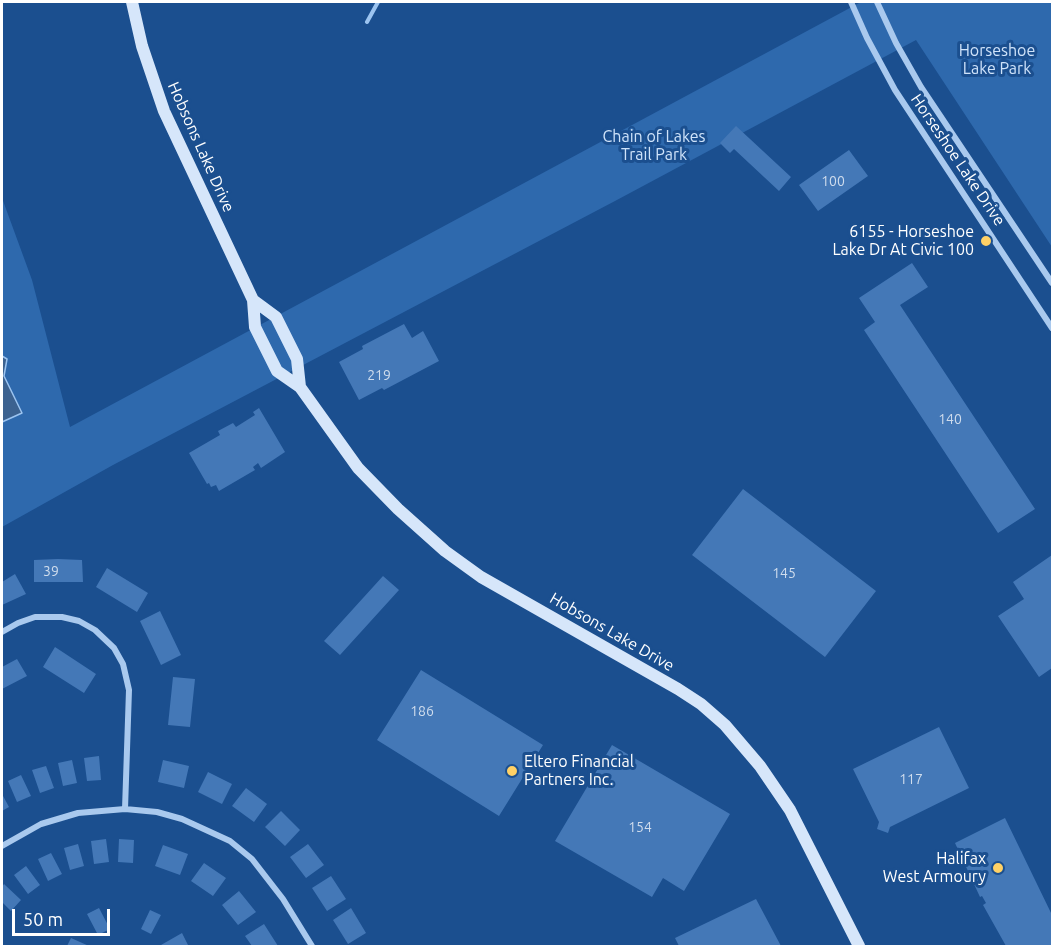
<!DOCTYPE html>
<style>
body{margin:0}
#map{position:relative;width:1054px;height:948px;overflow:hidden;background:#1b4f8f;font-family:Ubuntu,sans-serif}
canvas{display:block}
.frame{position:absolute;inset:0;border:3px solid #fff;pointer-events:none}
.scale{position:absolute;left:12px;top:909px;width:98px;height:27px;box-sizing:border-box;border:3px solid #fff;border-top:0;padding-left:8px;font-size:18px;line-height:21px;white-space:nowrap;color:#fff;-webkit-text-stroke:4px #1b4f8f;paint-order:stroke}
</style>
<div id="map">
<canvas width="1054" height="948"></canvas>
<div class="frame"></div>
<div class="scale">50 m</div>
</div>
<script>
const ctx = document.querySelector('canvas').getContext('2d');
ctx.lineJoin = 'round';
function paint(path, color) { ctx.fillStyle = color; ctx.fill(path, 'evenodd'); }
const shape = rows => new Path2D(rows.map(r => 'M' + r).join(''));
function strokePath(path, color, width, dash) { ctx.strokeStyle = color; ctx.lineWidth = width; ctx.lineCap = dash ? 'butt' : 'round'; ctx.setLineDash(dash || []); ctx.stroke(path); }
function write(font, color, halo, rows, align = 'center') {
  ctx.font = font + ' Ubuntu,sans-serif'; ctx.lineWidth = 6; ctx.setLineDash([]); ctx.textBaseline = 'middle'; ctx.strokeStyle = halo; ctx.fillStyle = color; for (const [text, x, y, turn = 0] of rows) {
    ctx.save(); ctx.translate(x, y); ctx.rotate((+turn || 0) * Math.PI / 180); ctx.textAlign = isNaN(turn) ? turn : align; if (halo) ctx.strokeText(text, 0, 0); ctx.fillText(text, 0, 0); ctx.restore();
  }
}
paint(shape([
 [861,2,1052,2,1052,247,916,40,615,201,113,465,2,527,2,422,22,413,4,376,7,359,2,356,2,198,32,280,70,427]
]), '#2e69ad');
const water = shape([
 [2,356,7,359,4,376,22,413,2,422,2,356]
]);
paint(water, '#3c6290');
strokePath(water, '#9cc4f0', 1.5);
strokePath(shape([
 [367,22,378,2]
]), '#9cc4f0', 4);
paint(shape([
 [736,126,791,177,779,191,734,149,730,153,720,143],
 [849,150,868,176,818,211,799,185],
 [912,263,928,287,900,305,1035,509,998,533,864,330,875,322,859,298],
 [404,324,412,338,423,331,439,361,384,390,382,388,359,400,339,362,363,349,362,346],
 [259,408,285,452,261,468,258,463,253,467,255,470,219,491,216,485,211,487,209,483,207,484,189,453,220,435,218,431,233,423,236,427,255,415,253,412],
 [743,489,876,591,825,657,692,555],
 [1052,555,1052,668,1039,677,998,616,1024,599,1013,582],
 [58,559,82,560,83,582,34,582,34,560],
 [107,568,148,593,137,612,96,587],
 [15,574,26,594,2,605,2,582],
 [383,576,399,590,340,655,324,641],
 [160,611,181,655,161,665,140,621],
 [55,647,96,674,84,693,43,667],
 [17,659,27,676,2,689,2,667],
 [421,670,543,745,499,816,377,740],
 [173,677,195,679,190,727,168,725],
 [939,727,969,788,890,827,888,833,877,829,879,822,853,769],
 [612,745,730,814,684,891,663,878,652,897,555,841],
 [99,756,101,780,87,781,84,758],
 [72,760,77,783,63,786,58,763],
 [163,760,189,766,184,788,158,782],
 [46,766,54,788,40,793,32,770],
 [208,772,232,784,222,804,198,792],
 [21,775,31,796,17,802,8,781],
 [246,788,267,804,254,822,232,806],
 [2,794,9,807,2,811],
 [281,811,300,830,285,846,265,827],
 [1005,818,1052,915,1052,946,1006,946,983,905,986,903,982,896,980,897,955,843],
 [106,839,109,862,94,864,91,841],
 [119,839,134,840,133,863,118,862],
 [78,844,84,866,70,870,64,848],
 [308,844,324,865,306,878,290,857],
 [163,845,188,854,180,875,155,866],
 [51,853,62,874,48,881,38,859],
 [204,863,226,878,213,896,191,881],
 [26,866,40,885,28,894,14,875],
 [331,876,346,899,327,911,312,888],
 [4,884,21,900,11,911,2,902,2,887],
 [239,891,256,912,238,925,222,905],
 [756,899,781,946,679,946,675,938],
 [99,908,110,929,98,935,87,914],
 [351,908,366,933,348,944,333,920],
 [150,910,161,915,151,934,141,929],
 [264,924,278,946,252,946,245,936],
 [182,933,188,945,162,946,161,945],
 [71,938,89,946,67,946]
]), '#4478b7');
strokePath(shape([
 [851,2,867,38,895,90,1052,328],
 [877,2,896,43,921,87,1052,283],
 [2,632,18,623,35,617,62,617,79,621,95,630,114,648,123,664,129,690,125,809],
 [2,846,41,824,78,813,125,809,157,812,182,819,230,841,252,859,283,899,312,946]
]), '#a9c9ee', 6);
strokePath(shape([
 [132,2,142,46,164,111,253,300,255,327,277,371,300,387,358,468,398,509,445,551,481,577,678,689,701,704,725,725,760,766,790,810,859,946],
 [253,300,276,317,297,359,300,387]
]), '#d6e6fa', 12);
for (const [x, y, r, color] of [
 [986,241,6,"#ffd166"],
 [512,771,6,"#ffd166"],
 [998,868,6,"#ffd166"]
]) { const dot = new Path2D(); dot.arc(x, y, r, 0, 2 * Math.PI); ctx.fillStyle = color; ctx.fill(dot); strokePath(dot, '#1b4f8f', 2); }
write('14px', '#d0dded', null, [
 ["100",833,181],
 ["219",379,375],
 ["140",950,419],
 ["39",51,571],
 ["145",784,573],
 ["186",422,711],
 ["117",911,779],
 ["154",640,827]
]);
write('16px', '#cfe3fa', '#1b4f8f', [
 ["Horseshoe",997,51],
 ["Lake Park",997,69],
 ["Chain of Lakes",654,137],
 ["Trail Park",654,155]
]);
write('16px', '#fff', '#1b4f8f', [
 ["Hobsons Lake Drive",201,147,66],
 ["Horseshoe Lake Drive",958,160,56],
 ["Hobsons Lake Drive",612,632,30]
]);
write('16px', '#fff', '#1b4f8f', [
 ["6155 - Horseshoe",974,232],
 ["Lake Dr At Civic 100",974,250],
 ["Eltero Financial",524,762,"left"],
 ["Partners Inc.",524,780,"left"],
 ["Halifax",986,859],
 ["West Armoury",986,877]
], 'right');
</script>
